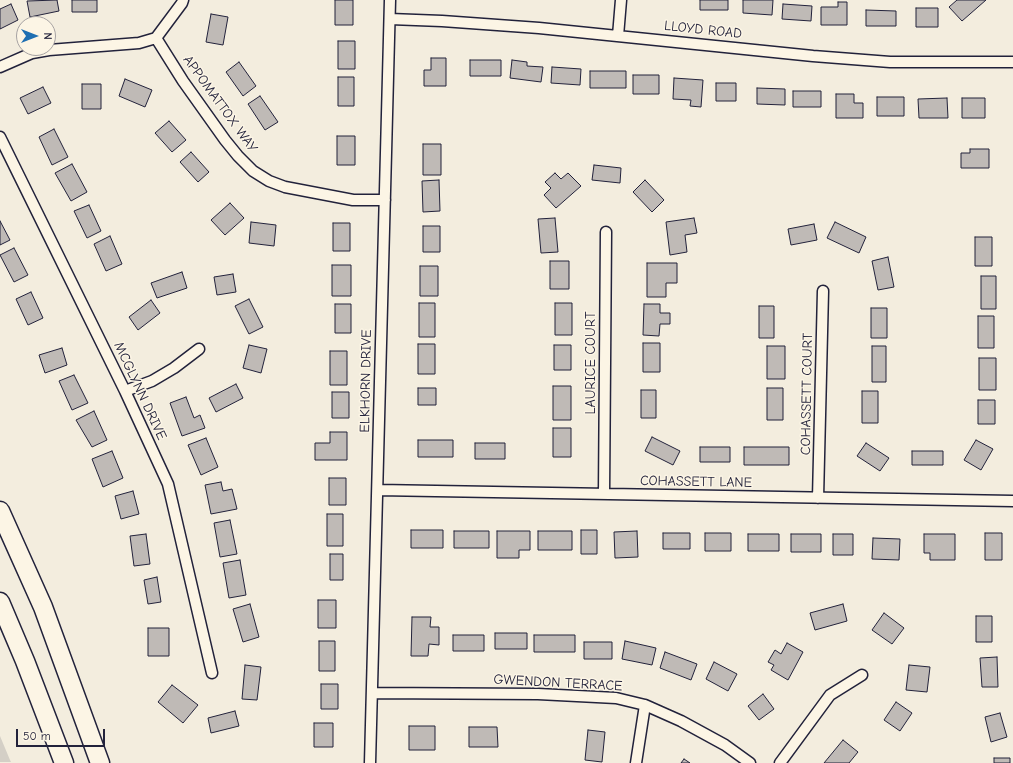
<!DOCTYPE html>
<style>
body{margin:0}
#map{position:relative;width:1013px;height:763px;overflow:hidden;background:#f3edde;font-family:"Comic Neue",sans-serif}
canvas{display:block}
.north{position:absolute;left:16px;top:16px;width:40px;height:40px;box-sizing:border-box;background:#fcf5e5;border:1px solid #a5a1a1;border-radius:50%;rotate:90deg;font-size:11px;font-weight:700;line-height:16px;text-align:center;color:#22223b}
.north::after{content:'';display:block;margin:auto;width:14px;height:18px;background:#1f6fb2;clip-path:polygon(50% 0,100% 100%,50% 72%,0 100%)}
.scale{position:absolute;left:16px;top:729px;width:89px;height:18px;box-sizing:border-box;border:2px solid #22223b;border-top:0;padding-left:5px;font-size:12px;line-height:14px;white-space:nowrap;color:#22223b;-webkit-text-stroke:3px #fcf5e5;paint-order:stroke}
</style>
<div id="map">
<canvas width="1013" height="763"></canvas>
<div class="north">N</div>
<div class="scale">50 m</div>
</div>
<script>
const ctx = document.querySelector('canvas').getContext('2d');
ctx.lineJoin = 'round';
function paint(path, color) { ctx.fillStyle = color; ctx.fill(path, 'evenodd'); }
const shape = rows => new Path2D(rows.map(r => 'M' + r).join(''));
function strokePath(path, color, width, dash) { ctx.strokeStyle = color; ctx.lineWidth = width; ctx.lineCap = dash ? 'butt' : 'round'; ctx.setLineDash(dash || []); ctx.stroke(path); }
function write(font, color, halo, rows, align = 'center') {
  ctx.font = font + ' "Comic Neue",sans-serif'; ctx.lineWidth = 3; ctx.setLineDash([]); ctx.textBaseline = 'middle'; ctx.strokeStyle = halo; ctx.fillStyle = color; for (const [text, x, y, turn = 0] of rows) {
    ctx.save(); ctx.translate(x, y); ctx.rotate((+turn || 0) * Math.PI / 180); ctx.textAlign = isNaN(turn) ? turn : align; if (halo) ctx.strokeText(text, 0, 0); ctx.fillText(text, 0, 0); ctx.restore();
  }
}
paint(shape([
 [0,736,10,760,11,762,0,762]
]), '#d4cfc6');
const building = shape([
 [57,0,59,11,30,17,27,1,57,0],
 [72,0,97,0,97,12,72,12,72,0],
 [335,0,353,0,353,25,335,25,335,0],
 [700,0,728,0,728,10,700,10,700,0],
 [743,0,773,0,772,15,743,13,743,0],
 [957,0,986,0,962,21,949,7,957,0],
 [838,2,847,2,847,25,821,25,821,7,838,7,838,2],
 [11,4,18,20,0,29,0,9,11,4],
 [783,4,812,6,811,21,782,19,783,4],
 [916,8,938,8,938,27,916,27,916,8],
 [866,10,896,11,896,26,866,26,866,10],
 [211,14,228,17,223,45,206,42,211,14],
 [338,41,355,41,355,69,338,69,338,41],
 [431,58,446,58,446,86,424,86,424,70,431,70,431,58],
 [470,60,501,60,501,76,470,76,470,60],
 [512,60,527,62,527,66,543,67,541,82,510,78,512,60],
 [239,62,256,86,243,96,226,72,239,62],
 [552,67,581,69,580,85,551,83,552,67],
 [590,71,626,71,626,88,590,88,590,71],
 [633,75,659,75,659,94,633,94,633,75],
 [338,77,354,77,354,106,338,106,338,77],
 [674,78,703,80,701,107,690,106,691,100,673,99,674,78],
 [125,79,152,90,145,107,119,96,125,79],
 [716,83,736,83,736,101,716,101,716,83],
 [82,84,101,84,101,109,82,109,82,84],
 [43,87,51,103,28,114,20,98,43,87],
 [757,88,785,89,785,105,757,104,757,88],
 [793,91,821,91,821,107,793,107,793,91],
 [836,94,854,94,854,103,863,103,863,118,836,118,836,94],
 [260,96,278,122,265,130,248,104,260,96],
 [877,97,904,97,904,116,877,116,877,97],
 [947,98,948,118,919,118,918,99,947,98],
 [962,98,985,98,985,118,962,118,962,98],
 [169,121,186,140,172,152,155,133,169,121],
 [54,129,68,157,52,165,39,137,54,129],
 [337,136,355,136,355,165,337,165,337,136],
 [423,144,441,144,441,175,423,175,423,144],
 [970,149,989,149,989,168,961,168,961,153,970,153,970,149],
 [191,152,209,172,198,182,180,162,191,152],
 [72,164,87,192,71,201,55,173,72,164],
 [594,165,621,168,620,183,592,180,594,165],
 [555,173,561,179,568,173,581,186,556,208,544,195,551,188,545,182,555,173],
 [439,180,440,211,423,212,422,181,439,180],
 [645,180,664,200,652,212,633,192,645,180],
 [230,203,244,218,225,235,211,220,230,203],
 [89,205,101,231,87,238,74,211,89,205],
 [555,218,558,252,541,253,538,219,555,218],
 [694,218,697,233,685,235,687,252,670,255,666,222,694,218],
 [0,221,10,240,0,245,0,221],
 [251,222,276,225,274,246,249,243,251,222],
 [835,222,866,237,859,253,827,238,835,222],
 [333,223,350,223,350,251,333,251,333,223],
 [814,224,817,240,791,245,788,229,814,224],
 [423,226,440,226,440,252,423,252,423,226],
 [110,236,122,264,106,271,94,244,110,236],
 [975,237,992,237,992,266,975,266,975,237],
 [14,248,28,275,14,282,0,255,14,248],
 [888,257,894,287,878,290,872,261,888,257],
 [550,261,569,261,569,289,550,289,550,261],
 [647,263,677,263,677,283,666,283,666,297,647,297,647,263],
 [332,265,351,265,351,296,332,296,332,265],
 [420,266,438,266,438,296,420,296,420,266],
 [182,272,187,288,157,298,151,283,182,272],
 [233,274,236,292,217,295,214,277,233,274],
 [981,276,996,276,996,309,981,309,981,276],
 [31,292,43,318,28,325,16,299,31,292],
 [249,299,263,327,249,334,235,306,249,299],
 [151,300,160,313,138,330,129,317,151,300],
 [419,303,435,303,435,337,419,337,419,303],
 [555,303,572,303,572,335,555,335,555,303],
 [335,304,351,304,351,333,335,333,335,304],
 [644,304,660,304,660,313,670,313,670,324,660,324,659,336,643,335,644,304],
 [759,306,774,306,774,338,759,338,759,306],
 [871,308,887,308,887,338,871,338,871,308],
 [978,316,994,316,994,348,978,348,978,316],
 [643,343,660,343,660,372,643,372,643,343],
 [418,344,435,344,435,374,418,374,418,344],
 [249,345,267,349,261,373,243,368,249,345],
 [554,345,571,345,571,370,554,370,554,345],
 [767,346,785,346,785,379,767,379,767,346],
 [872,346,886,346,886,382,872,382,872,346],
 [62,348,67,365,45,373,39,355,62,348],
 [330,351,347,351,347,385,330,385,330,351],
 [979,358,996,358,996,390,979,390,979,358],
 [74,375,88,403,72,410,59,381,74,375],
 [236,384,243,398,216,412,209,398,236,384],
 [553,386,571,386,571,420,553,420,553,386],
 [418,388,436,388,436,405,418,405,418,388],
 [767,388,783,388,783,420,767,420,767,388],
 [641,390,656,390,656,418,641,418,641,390],
 [862,391,878,391,878,423,862,423,862,391],
 [332,392,349,392,349,418,332,418,332,392],
 [186,397,194,418,200,415,205,428,182,436,170,403,186,397],
 [978,400,995,400,995,424,978,424,978,400],
 [94,411,107,440,92,447,76,420,94,411],
 [553,428,571,428,571,457,553,457,553,428],
 [330,432,347,432,347,460,315,460,315,443,330,443,330,432],
 [652,437,680,451,673,465,645,451,652,437],
 [206,438,218,467,201,475,188,445,206,438],
 [418,440,453,440,453,457,418,457,418,440],
 [976,440,993,449,981,470,964,460,976,440],
 [475,443,505,443,505,459,475,459,475,443],
 [866,443,889,458,880,471,857,456,866,443],
 [700,447,730,447,730,462,700,462,700,447],
 [744,447,789,447,789,465,744,465,744,447],
 [112,451,123,478,103,487,92,459,112,451],
 [912,451,943,451,943,465,912,465,912,451],
 [329,478,346,478,346,505,329,505,329,478],
 [221,482,223,491,232,489,237,509,211,514,205,485,221,482],
 [133,491,139,514,121,519,115,496,133,491],
 [327,514,343,514,343,546,327,546,327,514],
 [230,520,237,554,220,557,214,523,230,520],
 [411,530,443,530,443,548,411,548,411,530],
 [581,530,597,530,597,554,581,554,581,530],
 [454,531,489,531,489,548,454,548,454,531],
 [497,531,530,531,530,550,519,550,519,558,497,558,497,531],
 [538,531,572,531,572,550,538,550,538,531],
 [637,531,638,557,615,558,614,532,637,531],
 [663,533,690,533,690,549,663,549,663,533],
 [705,533,731,533,731,551,705,551,705,533],
 [985,533,1002,533,1002,560,985,560,985,533],
 [146,534,150,564,134,566,130,536,146,534],
 [748,534,779,534,779,551,748,551,748,534],
 [791,534,821,534,821,552,791,552,791,534],
 [833,534,853,534,853,555,833,555,833,534],
 [924,534,955,534,955,560,930,560,930,553,924,553,924,534],
 [873,538,900,539,899,560,872,559,873,538],
 [330,554,343,554,343,580,330,580,330,554],
 [240,560,246,595,229,598,223,563,240,560],
 [157,577,161,602,148,604,144,580,157,577],
 [318,600,336,600,336,628,318,628,318,600],
 [250,604,259,637,243,642,233,609,250,604],
 [843,604,847,621,815,630,810,613,843,604],
 [884,613,904,628,892,644,872,630,884,613],
 [976,616,992,616,992,642,976,642,976,616],
 [412,617,431,617,430,627,439,627,439,645,429,644,428,656,411,656,412,617],
 [148,628,169,628,169,656,148,656,148,628],
 [495,633,527,633,527,649,495,649,495,633],
 [453,635,484,635,484,651,453,651,453,635],
 [534,635,575,635,575,652,534,652,534,635],
 [319,641,335,641,335,671,319,671,319,641],
 [625,641,656,648,652,665,622,659,625,641],
 [584,642,612,642,612,659,584,659,584,642],
 [787,643,803,652,788,680,771,670,774,665,768,662,775,650,781,654,787,643],
 [665,652,697,664,691,680,660,668,665,652],
 [997,657,998,687,982,687,980,658,997,657],
 [714,662,737,674,728,691,706,679,714,662],
 [245,665,261,667,257,700,242,699,245,665],
 [909,665,930,667,927,692,906,690,909,665],
 [321,684,338,684,338,709,321,709,321,684],
 [172,685,198,705,183,723,158,702,172,685],
 [763,694,774,709,759,720,748,706,763,694],
 [896,702,912,713,900,731,884,720,896,702],
 [235,711,239,726,211,733,208,718,235,711],
 [1000,713,1007,737,991,742,985,717,1000,713],
 [314,723,333,723,333,747,314,747,314,723],
 [409,726,435,726,435,750,409,750,409,726],
 [469,727,497,727,498,747,469,747,469,727],
 [588,730,605,732,602,762,585,760,588,730],
 [843,740,858,752,849,763,824,763,843,740],
 [994,758,1010,758,1010,763,994,763,994,758],
 [684,759,690,763,681,763,684,759]
]);
paint(building, '#bfbab6');
strokePath(building, '#22223b', 1);
const minor = shape([
 [390,19,442,21,539,28,813,56,890,62,1013,62],
 [618,36,621,0],
 [156,38,183,81,225,140,238,156,253,171,269,181,285,187,353,200,385,200],
 [0,67,32,53,49,50,139,43,156,38,182,3,183,0],
 [0,137,125,391,168,484,212,673],
 [125,391,152,381,174,368,199,349],
 [378,490,1013,501],
 [604,494,606,232],
 [818,498,823,291],
 [372,693,538,694,616,698,645,705,681,721,725,745,750,763],
 [370,763,390,0],
 [636,763,645,705],
 [780,763,830,695,862,675]
]);
const motorway = shape([
 [0,511,43,607,100,763],
 [0,602,25,661,64,763]
]);
strokePath(minor, '#22223b', 13);
strokePath(motorway, '#22223b', 21);
strokePath(minor, '#fcf5e5', 10);
strokePath(motorway, '#fcf5e5', 18);
write('14px', '#22223b', '#fcf5e5', [
 ["LLOYD ROAD",703,30,6],
 ["APPOMATTOX WAY",220,104,54],
 ["LAURICE COURT",591,363,-90],
 ["ELKHORN DRIVE",366,381,-89],
 ["MCGLYNN DRIVE",140,391,65],
 ["COHASSETT COURT",807,394,-89],
 ["COHASSETT LANE",696,482,1],
 ["GWENDON TERRACE",558,683,3]
]);
</script>
